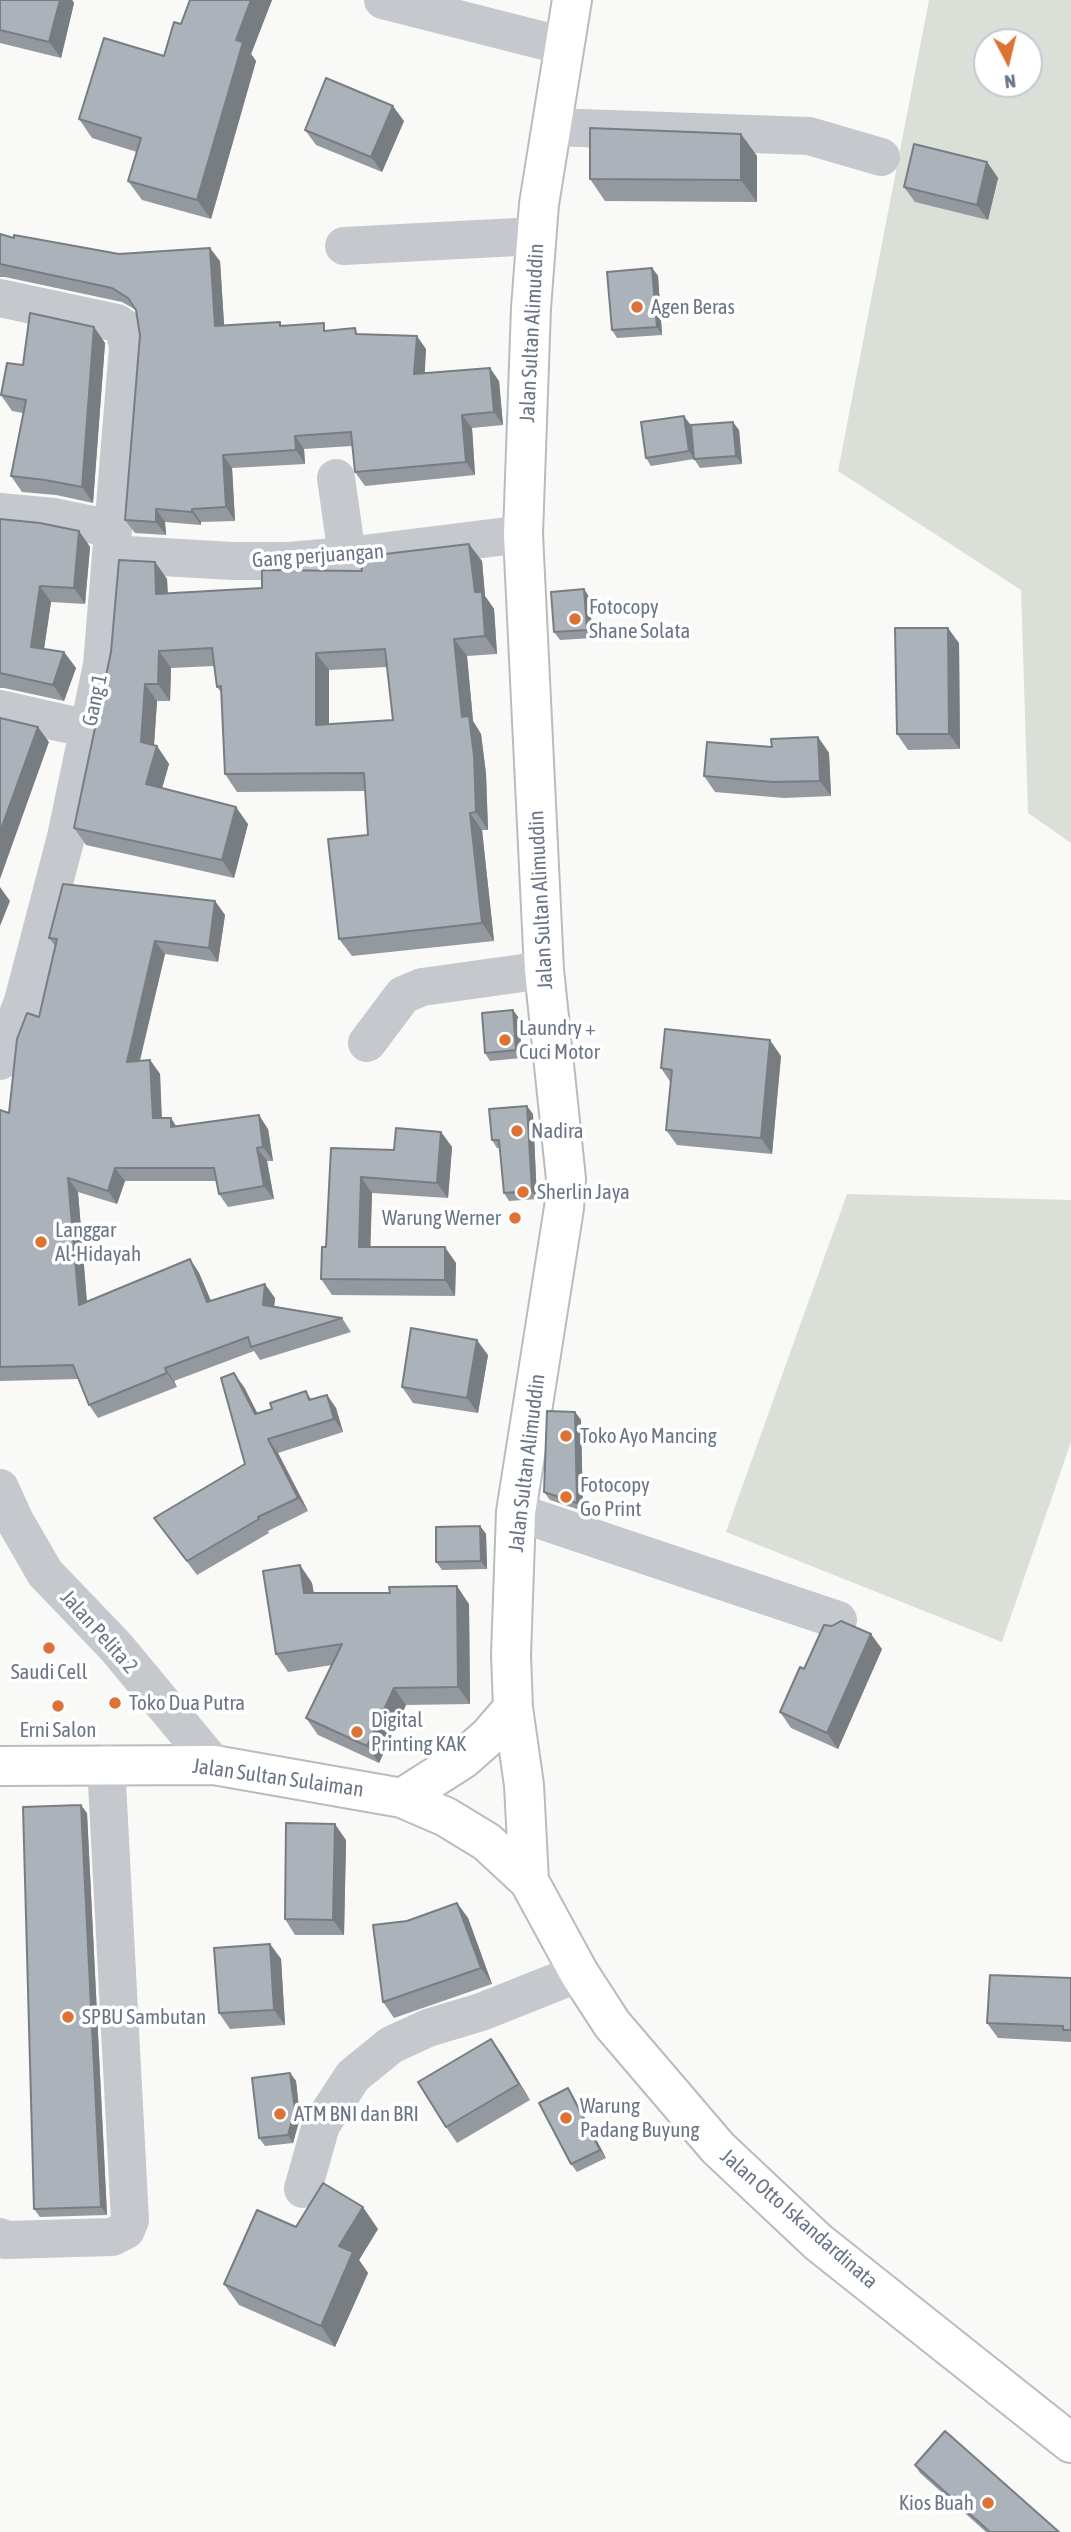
<!DOCTYPE html>
<style>
body{margin:0}
#map{position:relative;width:1071px;height:2532px;overflow:hidden;background:#f9f9f7;font-family:"Asap Condensed",sans-serif}
canvas{display:block}
.north{position:absolute;left:973px;top:28px;width:70px;height:70px;box-sizing:border-box;background:#fff;border:2px solid #c3c8cf;border-radius:50%;rotate:173deg;font-size:19px;font-weight:700;line-height:28px;text-align:center;color:#6a7687}
.north::after{content:'';display:block;margin:auto;width:24px;height:32px;background:#dc7335;clip-path:polygon(50% 0,100% 100%,50% 72%,0 100%)}
</style>
<div id="map">
<canvas width="1071" height="2532"></canvas>
<div class="north">N</div>
</div>
<script>
const ctx = document.querySelector('canvas').getContext('2d');
ctx.lineJoin = 'round';
function paint(path, color) { ctx.fillStyle = color; ctx.fill(path, 'evenodd'); }
const shape = rows => new Path2D(rows.map(r => 'M' + r).join(''));
function strokePath(path, color, width, dash) { ctx.strokeStyle = color; ctx.lineWidth = width; ctx.lineCap = dash ? 'butt' : 'round'; ctx.setLineDash(dash || []); ctx.stroke(path); }
function write(font, color, halo, rows, align = 'center') {
  ctx.font = font + ' "Asap Condensed",sans-serif'; ctx.lineWidth = 7; ctx.setLineDash([]); ctx.textBaseline = 'middle'; ctx.strokeStyle = halo; ctx.fillStyle = color; for (const [text, x, y, turn = 0] of rows) {
    ctx.save(); ctx.translate(x, y); ctx.rotate((+turn || 0) * Math.PI / 180); ctx.textAlign = isNaN(turn) ? turn : align; if (halo) ctx.strokeText(text, 0, 0); ctx.fillText(text, 0, 0); ctx.restore();
  }
}
paint(shape([
 [929,0,1071,0,1071,843,1028,813,1021,590,838,471],
 [987,42,1029,42,1029,84,987,84],
 [847,1194,1071,1200,1071,1442,1002,1642,726,1532]
]), '#dae0d8');
const major = shape([
 [0,1766,214,1765,402,1798,446,1817,487,1842,529,1881,579,1973,612,2024,718,2148,818,2242,1071,2443],
 [402,1798,463,1759,489,1736,513,1708],
 [529,1881,524,1785,513,1708,511,1655,516,1512,564,1208,566,1179,544,970,523,534,531,308,539,204,572,0]
]);
strokePath(major, '#b8bcc0', 42);
strokePath(shape([
 [383,0,564,46],
 [552,127,809,136,881,157],
 [344,246,536,236],
 [0,298,117,323,124,328,128,347,102,665,66,837,23,1001,0,1061],
 [336,478,347,556],
 [0,512,54,517,113,529],
 [111,554,232,561,288,561,347,556,523,534],
 [0,709,89,729],
 [367,1043,403,995,422,987,544,970],
 [0,1488,15,1521,45,1573,116,1647,214,1765],
 [516,1512,838,1620],
 [303,2189,321,2125,353,2076,391,2045,428,2028,481,2012,579,1973],
 [0,2237,5,2240,112,2237,126,2230,130,2220,106,1764]
]), '#c5c8cc', 38);
strokePath(major, '#fff', 38);
paint(shape([
 [0,0,72,0,74,3,61,58,0,43],
 [190,0,272,0,251,54,256,61,211,219,142,200,128,181,137,152,92,138,79,119,164,56,181,24],
 [404,121,382,172,316,145,305,130],
 [741,134,757,156,757,202,605,201,590,179],
 [987,162,998,178,988,220,915,202,904,187],
 [0,234,14,238,119,254,220,261,224,325,280,322,282,326,359,334,426,349,424,373,499,381,503,425,472,428,475,475,365,486,355,472,352,446,304,449,305,464,232,468,235,521,201,522,201,525,165,522,166,535,135,533,125,520,140,335,136,310,122,302,5,277,0,277],
 [652,268,658,276,662,335,617,338,612,330],
 [94,327,105,343,93,503,56,495,22,492,11,476,23,413,12,411,1,395,23,365],
 [690,424,694,455,739,430,742,464,700,468,694,459,651,466,646,458],
 [0,519,79,531,90,547,85,604,51,602,44,649,64,652,76,668,64,701,4,688,0,688],
 [482,561,485,596,494,609,497,654,467,656,473,721,481,734,486,774,488,830,482,830,494,941,352,956,339,939,368,835,365,791,237,792,225,774,221,692,217,687,214,666,171,668,170,701,157,701,154,746,157,746,169,764,162,788,248,824,234,878,86,845,74,828,111,652,155,562,167,579,168,593,262,588,362,571],
 [387,667,393,720,329,724,329,670],
 [584,589,589,597,593,638,560,640,554,632],
 [959,643,960,749,908,750,897,734],
 [818,737,829,753,831,796,784,798,715,792,704,776,772,747],
 [215,901,225,915,218,962,165,954,140,1061,150,1060,160,1074,162,1118,176,1126,268,1129,273,1161,267,1161,274,1199,228,1207,219,1194,216,1181,125,1181,117,1204,78,1192,87,1301,190,1259,199,1273,211,1301,275,1298,274,1306,342,1318,351,1332,260,1360,254,1351,174,1381,177,1387,98,1418,89,1405,78,1379,0,1381,0,1110,9,1113,39,1017,55,946,49,938],
 [519,1018,522,1058,490,1061,485,1053],
 [781,1056,772,1154,677,1145,666,1130,671,1083,661,1068],
 [533,1114,537,1199,509,1201,504,1193,500,1148,497,1148,492,1140],
 [441,1132,452,1147,448,1198,372,1193,370,1247,456,1263,455,1296,332,1295,321,1279,326,1247,331,1148,394,1150],
 [488,1355,478,1413,413,1403,402,1387],
 [244,1387,257,1413,272,1409,306,1391,311,1399,327,1395,336,1408,343,1432,278,1453,308,1511,268,1531,269,1533,197,1575,154,1518,245,1464],
 [575,1412,581,1420,583,1511,550,1500,544,1492],
 [480,1526,486,1534,487,1569,442,1570,436,1562],
 [300,1565,312,1583,314,1593,469,1604,470,1704,406,1705,379,1763,318,1735,306,1718,332,1665,288,1672,276,1654],
 [882,1649,838,1749,791,1728,780,1712,804,1669],
 [87,1813,107,2215,40,2217,34,2209],
 [346,1840,344,1935,295,1935,285,1919],
 [457,1903,468,1918,492,1984,394,2018,383,2002],
 [270,1944,281,1959,285,2025,230,2029,219,2013],
 [1071,1978,1071,2042,998,2038,987,2023],
 [502,2054,530,2100,457,2143,446,2127],
 [290,2073,296,2081,300,2118,293,2143,265,2146,259,2138],
 [568,2088,573,2096,606,2158,577,2172,571,2164],
 [296,2227,378,2229,359,2260,368,2273,335,2347,239,2305,224,2284],
 [915,2465,1059,2532,986,2532,920,2473]
]), '#94999f');
paint(shape([
 [60,0,72,0,74,3,61,58,49,42],
 [251,0,272,0,251,54,256,61,211,219,197,200,236,40],
 [393,106,404,121,382,172,371,157],
 [741,134,757,156,757,202,741,180],
 [987,162,998,178,988,220,977,205],
 [210,248,220,261,225,339,215,326],
 [652,268,658,276,662,335,657,327],
 [94,327,105,343,93,503,82,487],
 [417,336,426,349,424,387,414,374],
 [490,368,499,381,503,425,494,412],
 [462,415,472,428,475,475,466,462],
 [684,416,690,424,694,459,689,451],
 [733,422,739,430,742,464,736,456],
 [295,436,304,449,305,464,296,450],
 [223,455,232,468,235,521,226,507],
 [156,509,165,522,166,535,156,522],
 [192,509,201,522,201,525,192,512],
 [79,531,90,547,85,604,74,588],
 [469,544,482,561,485,596,494,609,497,654,485,636,475,592],
 [155,562,167,579,168,611,156,594],
 [40,586,51,602,42,662,31,647],
 [584,589,589,597,593,638,587,630],
 [948,628,959,643,960,749,949,734],
 [454,639,467,656,473,721,481,734,486,774,488,830,476,812,462,717],
 [159,651,171,668,170,701,158,684],
 [64,652,76,668,64,701,53,685],
 [316,653,329,670,329,742,316,725],
 [145,684,157,701,153,759,141,742],
 [38,727,49,742,0,879,0,832],
 [818,737,829,753,831,796,820,781],
 [157,746,169,764,158,802,146,784],
 [236,807,248,824,234,878,222,860],
 [470,813,482,830,494,941,482,923],
 [0,887,10,901,0,926],
 [215,901,225,915,218,962,209,948],
 [155,941,165,954,136,1075,127,1062],
 [513,1010,519,1018,522,1058,516,1050],
 [770,1040,781,1056,772,1154,761,1138],
 [150,1060,160,1074,162,1132,153,1118],
 [527,1106,533,1114,537,1199,532,1191],
 [259,1115,268,1129,273,1161,263,1147],
 [171,1118,180,1132,171,1127],
 [441,1132,452,1147,448,1198,437,1183],
 [257,1148,267,1161,274,1199,264,1186],
 [115,1168,125,1181,117,1204,108,1191],
 [361,1177,372,1193,370,1263,359,1247],
 [68,1178,78,1192,88,1318,79,1305],
 [445,1247,456,1263,455,1296,445,1280],
 [190,1259,199,1273,217,1315,207,1302],
 [265,1284,275,1298,273,1318,263,1305],
 [477,1340,488,1355,478,1413,467,1398],
 [165,1368,174,1381,177,1387,167,1373],
 [234,1373,244,1387,265,1428,255,1414],
 [327,1395,336,1408,343,1432,334,1419],
 [575,1412,581,1420,583,1511,577,1503],
 [268,1439,278,1453,308,1511,298,1498],
 [480,1526,486,1534,487,1569,481,1561],
 [300,1565,312,1583,316,1610,304,1593],
 [457,1586,469,1604,470,1704,458,1687],
 [871,1634,882,1649,838,1749,827,1733],
 [394,1688,406,1705,379,1763,367,1746],
 [81,1805,87,1813,107,2215,101,2207],
 [335,1824,346,1840,344,1935,333,1920],
 [457,1903,468,1918,492,1984,481,1968],
 [270,1944,281,1959,285,2025,274,2010],
 [491,2039,502,2054,530,2100,519,2084],
 [290,2073,296,2081,300,2118,293,2143,288,2135],
 [568,2088,573,2096,606,2158,600,2150],
 [363,2207,378,2229,359,2260,368,2273,335,2347,321,2326,339,2246]
]), '#787d82');
const building = shape([
 [0,0,60,0,49,42,0,30,0,0],
 [190,0,251,0,236,40,243,42,197,200,128,181,141,138,79,119,104,38,164,56,174,22,181,24,190,0],
 [326,78,393,106,371,157,305,130,326,78],
 [590,128,741,134,741,180,590,179,590,128],
 [914,144,987,162,977,205,904,187,914,144],
 [0,234,14,238,14,235,119,254,210,248,215,326,280,322,280,326,324,323,324,331,355,328,356,334,417,336,414,374,490,368,494,412,462,415,466,462,355,472,351,432,295,436,296,450,223,455,226,507,192,509,192,512,156,509,156,522,125,520,140,335,136,310,128,298,112,288,0,264,0,234],
 [652,268,657,327,612,330,607,272,652,268],
 [30,313,94,327,82,487,45,480,11,476,26,400,1,395,7,363,23,365,30,313],
 [684,416,689,451,646,458,641,422,684,416],
 [733,422,736,456,694,459,691,425,733,422],
 [0,519,40,523,79,531,74,588,40,586,31,647,64,652,53,685,0,673,0,519],
 [469,544,475,592,482,592,485,636,454,639,462,717,469,716,474,756,476,812,470,813,482,923,339,939,328,839,368,835,364,773,225,774,221,686,217,687,212,648,159,651,158,684,145,684,141,742,157,746,146,784,236,807,222,860,74,828,111,652,119,560,155,562,156,594,262,588,262,570,362,571,360,557,469,544],
 [385,649,393,720,316,725,316,653,385,649],
 [584,589,587,630,554,632,551,592,584,589],
 [895,628,948,628,949,734,897,734,895,628],
 [0,718,38,727,0,832,0,718],
 [818,737,820,781,773,782,704,776,707,742,772,747,771,739,818,737],
 [63,884,215,901,209,948,155,941,127,1062,150,1060,153,1118,171,1118,171,1127,259,1115,263,1147,257,1148,264,1186,219,1194,214,1168,115,1168,108,1191,68,1178,79,1305,190,1259,207,1302,265,1284,263,1305,342,1318,251,1347,248,1337,165,1368,167,1373,89,1405,73,1365,0,1367,0,1110,9,1113,17,1039,27,1013,39,1017,57,939,49,938,63,884],
 [513,1010,516,1050,485,1053,482,1013,513,1010],
 [665,1029,770,1040,761,1138,666,1130,672,1070,661,1068,665,1029],
 [527,1106,532,1191,504,1193,499,1140,492,1140,489,1109,527,1106],
 [396,1128,441,1132,437,1183,361,1177,359,1247,445,1247,445,1280,321,1279,322,1247,326,1247,331,1148,394,1150,396,1128],
 [411,1328,477,1340,467,1398,402,1387,411,1328],
 [234,1373,255,1414,272,1409,270,1403,306,1391,309,1400,327,1395,334,1419,268,1439,298,1498,258,1517,259,1519,187,1561,154,1518,245,1464,221,1378,234,1373],
 [547,1411,575,1412,577,1503,544,1492,547,1411],
 [480,1526,481,1561,436,1562,436,1527,480,1526],
 [300,1565,304,1593,390,1593,389,1587,457,1586,458,1687,394,1688,367,1746,306,1718,342,1644,276,1654,263,1571,300,1565],
 [841,1621,871,1634,827,1733,780,1712,800,1667,804,1669,824,1625,832,1626,841,1621],
 [81,1805,101,2207,34,2209,23,1807,81,1805],
 [286,1823,335,1824,333,1920,285,1919,286,1823],
 [457,1903,481,1968,383,2002,373,1925,407,1921,457,1903],
 [270,1944,274,2010,219,2013,214,1948,270,1944],
 [990,1975,1071,1978,1071,2030,1063,2030,1063,2026,987,2023,990,1975],
 [491,2039,519,2084,446,2127,418,2082,491,2039],
 [290,2073,295,2110,288,2135,259,2138,252,2078,290,2073],
 [568,2088,600,2150,571,2164,539,2103,568,2088],
 [323,2183,363,2207,339,2246,353,2252,321,2326,224,2284,257,2210,296,2227,323,2183],
 [945,2431,1059,2532,990,2532,915,2465,945,2431]
]);
paint(building, '#acb2b9');
strokePath(building, '#787d82', 2);
for (const [x, y, r, color] of [
 [637,307,7,"#dc7335"],
 [575,619,7,"#dc7335"],
 [505,1040,7,"#dc7335"],
 [517,1131,7,"#dc7335"],
 [523,1192,7,"#dc7335"],
 [515,1218,7,"#dc7335"],
 [41,1242,7,"#dc7335"],
 [566,1436,7,"#dc7335"],
 [566,1497,7,"#dc7335"],
 [49,1648,7,"#dc7335"],
 [115,1703,7,"#dc7335"],
 [58,1706,7,"#dc7335"],
 [357,1732,7,"#dc7335"],
 [68,2017,7,"#dc7335"],
 [280,2114,7,"#dc7335"],
 [566,2118,7,"#dc7335"],
 [988,2503,7,"#dc7335"]
]) { const dot = new Path2D(); dot.arc(x, y, r, 0, 2 * Math.PI); ctx.fillStyle = color; ctx.fill(dot); strokePath(dot, '#fff', 2.5); }
write('21px', '#6a7687', '#fff', [
 ["Agen Beras",651,307],
 ["Fotocopy",589,607],
 ["Shane Solata",589,631],
 ["Laundry +",519,1028],
 ["Cuci Motor",519,1052],
 ["Nadira",531,1131],
 ["Sherlin Jaya",537,1192],
 ["Warung Werner",501,1218,"right"],
 ["Langgar",55,1230],
 ["Al-Hidayah",55,1254],
 ["Toko Ayo Mancing",580,1436],
 ["Fotocopy",580,1485],
 ["Go Print",580,1509],
 ["Saudi Cell",49,1672,"center"],
 ["Toko Dua Putra",129,1703],
 ["Digital",371,1720],
 ["Printing KAK",371,1744],
 ["Erni Salon",58,1730,"center"],
 ["SPBU Sambutan",82,2017],
 ["Warung",580,2106],
 ["Padang Buyung",580,2130],
 ["ATM BNI dan BRI",294,2114],
 ["Kios Buah",974,2503,"right"]
], 'left');
write('21px', '#6a7687', '#fff', [
 ["Jalan Sultan Alimuddin",532,333,-87],
 ["Gang perjuangan",318,556,-4],
 ["Gang 1",95,700,-78],
 ["Jalan Sultan Alimuddin",541,900,-93],
 ["Jalan Sultan Alimuddin",527,1463,-83],
 ["Jalan Pelita 2",99,1632,48],
 ["Jalan Sultan Sulaiman",278,1778,8],
 ["Jalan Otto Iskandardinata",799,2219,41]
]);
</script>
